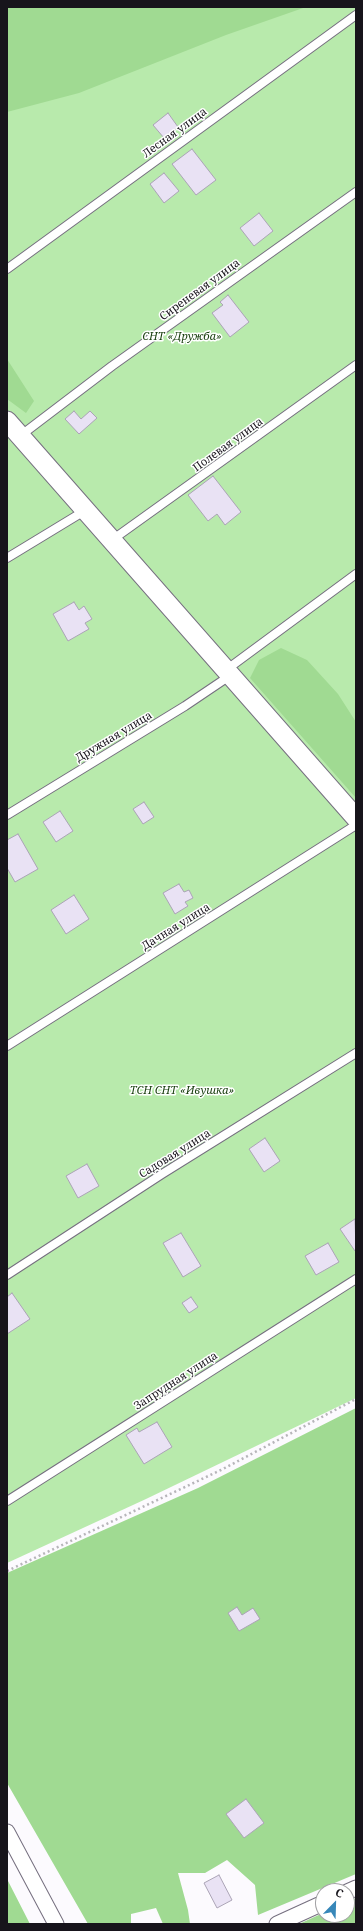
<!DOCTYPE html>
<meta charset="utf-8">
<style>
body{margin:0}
#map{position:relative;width:363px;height:1931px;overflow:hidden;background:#fcfafe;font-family:"Noto Serif",serif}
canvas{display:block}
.frame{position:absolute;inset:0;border:8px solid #17141b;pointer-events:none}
.north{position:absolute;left:315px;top:1883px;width:40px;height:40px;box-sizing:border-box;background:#fff;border:1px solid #a2a1a4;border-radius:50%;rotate:23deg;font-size:11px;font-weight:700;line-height:16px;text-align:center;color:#17141b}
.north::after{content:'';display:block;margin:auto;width:14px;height:18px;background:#3787b9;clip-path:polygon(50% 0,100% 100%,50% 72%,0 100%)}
</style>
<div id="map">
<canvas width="363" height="1931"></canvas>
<div class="frame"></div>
<div class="north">С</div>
</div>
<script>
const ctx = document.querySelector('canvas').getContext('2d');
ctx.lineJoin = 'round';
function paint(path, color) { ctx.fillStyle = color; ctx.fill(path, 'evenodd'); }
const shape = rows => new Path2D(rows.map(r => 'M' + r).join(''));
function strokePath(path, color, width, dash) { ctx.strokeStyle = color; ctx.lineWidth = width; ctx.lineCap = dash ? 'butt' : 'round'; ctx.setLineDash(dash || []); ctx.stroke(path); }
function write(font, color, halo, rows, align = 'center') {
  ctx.font = font + ' "Noto Serif",serif'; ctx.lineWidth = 3; ctx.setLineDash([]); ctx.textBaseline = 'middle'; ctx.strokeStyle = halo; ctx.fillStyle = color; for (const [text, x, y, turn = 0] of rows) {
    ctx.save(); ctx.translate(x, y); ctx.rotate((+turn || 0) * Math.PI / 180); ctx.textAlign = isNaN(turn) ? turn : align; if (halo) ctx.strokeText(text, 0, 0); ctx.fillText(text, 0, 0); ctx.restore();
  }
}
paint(shape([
 [212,7,356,7,356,1398,146,1499,7,1563,7,59]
]), '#b8eaac');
paint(shape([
 [7,7,306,7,226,35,79,93,7,112],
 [7,359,34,401,26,413,7,399],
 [281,648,307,660,338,694,356,722,356,798,250,678,259,660],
 [356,1408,356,1874,258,1915,255,1885,227,1860,205,1873,178,1873,188,1910,190,1924,163,1924,156,1908,131,1914,131,1924,88,1924,7,1783,7,1573,198,1488],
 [7,1879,30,1924,7,1924],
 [356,1898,356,1924,299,1924,323,1913,323,1915,347,1915,347,1902]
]), '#a0da92');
const building = shape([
 [168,113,178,127,164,138,153,125,168,113],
 [192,149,216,180,196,195,172,164,192,149],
 [164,173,179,191,164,203,150,184,164,173],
 [259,213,273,231,254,246,240,228,259,213],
 [228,295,249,322,230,337,212,313,223,305,220,302,228,295],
 [74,411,81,419,90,411,97,418,79,434,65,419,74,411],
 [213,476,241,512,225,525,217,514,208,521,188,495,213,476],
 [74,602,79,610,84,606,92,619,85,623,89,629,68,641,53,614,74,602],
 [144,802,154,817,143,824,133,809,144,802],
 [60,811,73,831,56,842,43,822,60,811],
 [18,834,38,869,15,882,7,868,7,840,18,834],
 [179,884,184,892,189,890,193,898,185,902,188,906,175,914,163,893,179,884],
 [74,895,89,919,66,934,51,910,74,895],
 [265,1138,280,1161,264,1172,249,1149,265,1138],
 [87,1164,99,1186,78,1198,66,1176,87,1164],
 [355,1219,356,1250,355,1251,340,1229,355,1219],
 [181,1233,201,1266,183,1277,163,1243,181,1233],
 [328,1243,339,1262,316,1275,305,1256,328,1243],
 [12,1293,30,1319,7,1334,7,1297,12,1293],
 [191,1297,198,1307,189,1313,182,1303,191,1297],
 [157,1422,172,1447,144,1464,126,1435,137,1428,139,1432,157,1422],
 [237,1607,242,1615,253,1608,260,1619,239,1631,228,1613,237,1607],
 [246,1799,264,1823,244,1838,226,1814,246,1799],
 [219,1875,232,1900,217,1908,204,1883,219,1875]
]);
paint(building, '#e9e2f4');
strokePath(building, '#aba4b6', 1);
const service = shape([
 [7,269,356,15],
 [20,436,112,366,356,192],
 [112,540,356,365],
 [7,558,86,510],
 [226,670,356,574],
 [7,815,185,706,231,675],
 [7,1046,356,825],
 [7,1275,162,1174,356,1053],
 [7,1501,356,1279]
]);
const minor = shape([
 [7,1832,56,1924],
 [347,1892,356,1888],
 [277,1924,323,1903]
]);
const tertiary = shape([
 [7,421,356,818]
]);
strokePath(service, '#756f7f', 10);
strokePath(minor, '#756f7f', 17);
strokePath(tertiary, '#756f7f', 21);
strokePath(shape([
 [7,1571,221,1470,356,1399]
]), '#b7b5ba', 2.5, [2, 3]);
strokePath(service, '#fff', 8);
strokePath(minor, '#fff', 15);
strokePath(tertiary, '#fff', 19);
write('11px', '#17141b', '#fff', [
 ["Лесная улица",175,133,-36],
 ["Сиреневая улица",200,290,-36],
 ["Полевая улица",228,445,-36],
 ["Дружная улица",114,737,-31],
 ["Дачная улица",176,927,-32],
 ["Садовая улица",175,1154,-32],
 ["Запрудная улица",176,1381,-33]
]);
write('italic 11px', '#1b4111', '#fff', [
 ["СНТ «Дружба»",182,337],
 ["ТСН СНТ «Ивушка»",182,1091]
]);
</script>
